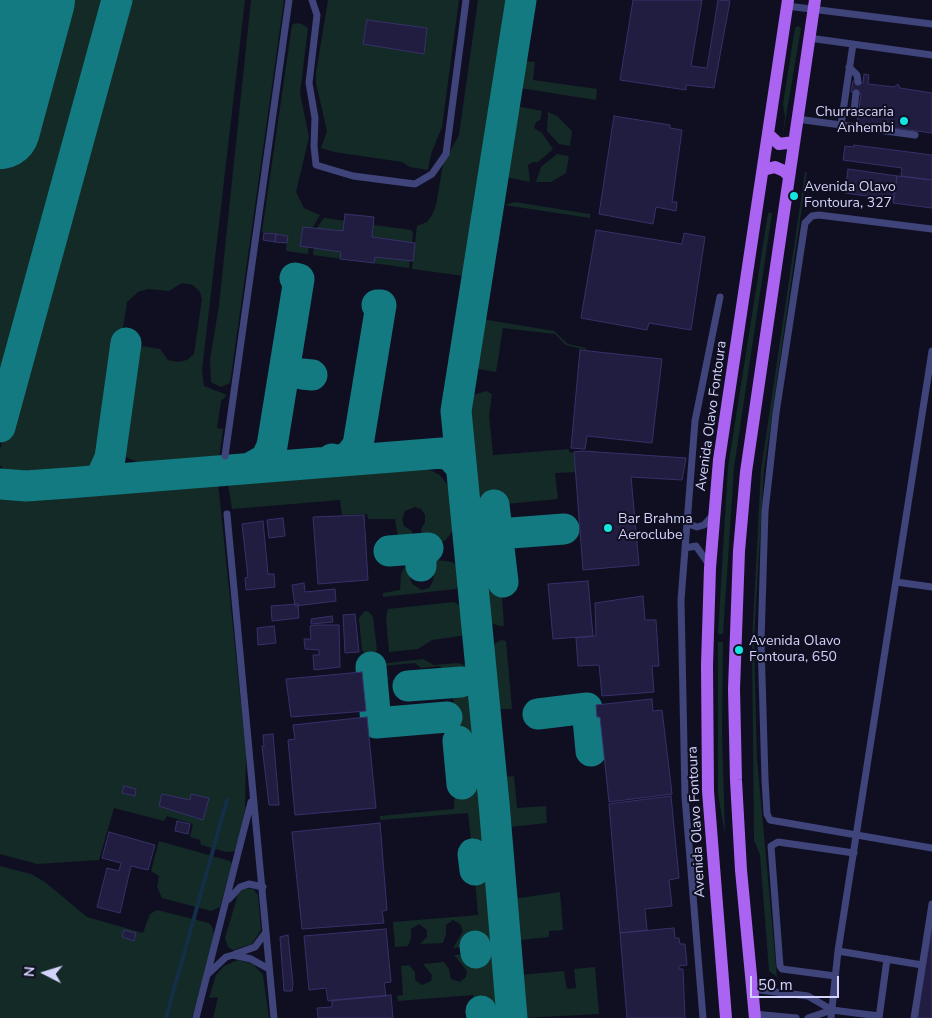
<!DOCTYPE html>
<style>
body{margin:0}
#map{position:relative;width:932px;height:1018px;overflow:hidden;background:#100f21;font-family:"Nunito Sans",sans-serif}
canvas{display:block}
.north{position:absolute;left:20px;top:948px;width:50px;height:50px;-webkit-text-stroke:4px #100f21;paint-order:stroke;rotate:275deg;font-size:14px;font-weight:700;line-height:20px;text-align:center;color:#d3d3fb}
.north::after{content:'';display:block;margin:auto;width:18px;height:22px;background:#d3d3fb;clip-path:polygon(50% 0,100% 100%,50% 72%,0 100%)}
.scale{position:absolute;left:750px;top:976px;width:89px;height:22px;box-sizing:border-box;border:2px solid #d3d3fb;border-top:0;padding-left:6px;font-size:15px;line-height:18px;white-space:nowrap;color:#d3d3fb;-webkit-text-stroke:4px #100f21;paint-order:stroke}
</style>
<div id="map">
<canvas width="932" height="1018"></canvas>
<div class="north">N</div>
<div class="scale">50 m</div>
</div>
<script>
const ctx = document.querySelector('canvas').getContext('2d');
ctx.lineJoin = 'round';
function paint(path, color) { ctx.fillStyle = color; ctx.fill(path, 'evenodd'); }
const shape = rows => new Path2D(rows.map(r => 'M' + r).join(''));
function strokePath(path, color, width, dash) { ctx.strokeStyle = color; ctx.lineWidth = width; ctx.lineCap = dash ? 'butt' : 'round'; ctx.setLineDash(dash || []); ctx.stroke(path); }
function write(font, color, halo, rows, align = 'center') {
  ctx.font = font + ' "Nunito Sans",sans-serif'; ctx.lineWidth = 4; ctx.setLineDash([]); ctx.textBaseline = 'middle'; ctx.strokeStyle = halo; ctx.fillStyle = color; for (const [text, x, y, turn = 0] of rows) {
    ctx.save(); ctx.translate(x, y); ctx.rotate((+turn || 0) * Math.PI / 180); ctx.textAlign = isNaN(turn) ? turn : align; if (halo) ctx.strokeText(text, 0, 0); ctx.fillText(text, 0, 0); ctx.restore();
  }
}
paint(shape([
 [36,0,111,0,0,404,0,134],
 [123,0,245,0,202,370,204,386,227,395,221,401,217,428,223,429,219,459,142,464,126,457,119,448,133,350,142,346,160,349,168,360,177,362,187,360,194,354,202,299,200,292,193,285,182,283,169,291,148,289,138,292,127,302,103,454,98,466,93,470,9,474,0,465,0,450],
 [251,0,284,0,230,383,221,387,211,382,210,360,219,305],
 [328,0,459,0,442,127,431,154,428,170,410,167,402,162,334,152,321,148,327,131,316,83,316,73],
 [478,0,509,0,464,276,412,269,417,226,427,222,432,215,436,205,443,164,459,135],
 [296,23,302,24,308,28,300,93,309,137,296,192,304,208,320,215,310,232,308,254,286,251,287,236,262,232,292,25],
 [798,26,801,28,782,140,785,117,783,104,795,28],
 [524,61,535,62,533,80,597,89,596,100,520,88],
 [516,106,542,111,540,120,536,122,534,128,542,133,553,149,538,162,533,162,528,165,530,182,505,177],
 [548,112,557,116,572,131,570,146,559,144,547,131],
 [557,154,569,156,566,173,551,182,536,182,541,167],
 [805,172,807,172,764,470,754,640,757,759,777,977,769,971,760,855,754,840,752,641,761,470],
 [515,202,590,214,590,218,504,205],
 [768,213,772,213,734,468,723,634,718,634,728,467],
 [324,218,411,230,413,233,409,268,313,255,316,229],
 [482,319,554,331,568,344,586,348,586,350,566,345,555,334,503,328,496,372,479,369,475,366],
 [486,391,492,394,489,416,493,455,569,449,569,452,575,453,576,472,555,473,558,499,476,507,467,412,470,396],
 [417,468,430,470,440,475,449,487,454,529,445,541,423,543,421,529,425,522,425,515,421,509,415,507,405,511,402,519,404,526,412,531,412,545,403,542,398,537,395,519,368,519,367,514,342,515,340,500,232,509,228,484],
 [218,483,246,753,245,809,242,833,235,851,226,852,201,845,200,840,190,837,193,824,167,816,164,821,114,808,99,860,37,864,0,854,0,495,47,496],
 [437,560,452,562,458,567,460,584,456,589,383,597,383,593,400,590,401,574,406,565,411,562,415,563,415,568,410,578,412,584,422,590,429,588,433,581,434,575,426,567,426,562],
 [501,584,504,626,500,626,488,622,485,586],
 [454,602,462,607,465,632,461,636,432,640,418,649,389,652,386,617,388,609],
 [365,611,369,612,373,617,377,650,373,654,365,654,362,650,359,618],
 [501,640,506,641,512,709,498,709,491,646],
 [718,642,723,642,722,731,725,835,718,794],
 [423,659,434,665,458,663,468,666,454,673,443,671,440,666,421,668,415,663,362,668,362,666],
 [453,692,462,692,471,696,474,734,471,738,460,742,451,739,448,733,446,711,454,710],
 [514,776,517,808,546,806,547,823,509,827,504,777],
 [463,784,473,784,481,791,486,846,479,851,472,850,468,813,380,820,380,816,454,809,455,789],
 [159,841,230,861,232,864,220,907,211,911,162,898,157,887,159,876,151,871],
 [0,866,31,874,45,882,87,917,143,933,150,914,157,910,209,923,213,928,214,939,192,1018,0,1018],
 [482,871,489,875,495,936,494,943,453,948,463,931,460,924,453,920,446,925,446,934,443,943,420,944,427,937,427,930,419,924,411,929,411,938,408,946,395,947,393,922,478,915,475,878],
 [245,888,253,889,258,895,261,930,252,944,233,950,228,947,225,938,238,894],
 [560,892,563,930,549,931,549,937,521,940,516,939,513,899],
 [494,952,497,957,502,1001,495,1010,481,1012,476,1009,473,995,398,1001,397,996,403,995,401,966,409,965,415,972,415,980,422,985,431,981,432,975,423,964,444,962,449,969,451,979,460,982,466,977,467,971,454,955],
 [238,960,253,964,263,975,269,1018,213,1018,218,997,209,998,216,975,224,966],
 [595,967,599,1014,522,1018,518,975,564,971,567,989,576,988,574,969]
]), '#132a26');
strokePath(shape([
 [166,1018,227,800]
]), '#142e46', 4);
strokePath(shape([
 [302,374,312,375],
 [0,427,117,0],
 [332,459,337,461,349,457,358,445,381,305,377,305],
 [250,468,266,459,272,446,299,279,295,278],
 [100,480,110,458,126,343],
 [0,484,26,486,68,483,442,453,451,456,460,466],
 [494,505,503,582],
 [498,534,564,529],
 [389,551,428,548,421,555,421,566],
 [371,667,376,723,447,717],
 [408,686,461,682],
 [538,714,587,708,591,751],
 [458,741,462,784],
 [473,854,475,870],
 [475,946,476,953],
 [481,1011,482,1018],
 [512,1018,494,803,456,411,521,0]
]), '#127a80', 31);
strokePath(shape([
 [0,129,35,0]
]), '#127a80', 80);
const building = shape([
 [633,0,702,0,691,66,707,68,718,0,730,1,714,88,686,85,686,90,620,80,633,0],
 [367,20,427,28,424,54,363,44,367,20],
 [864,74,869,75,868,84,894,87,898,84,900,88,932,93,932,133,857,123,861,94,851,92,853,81,863,83,864,74],
 [614,116,670,125,670,128,682,130,672,202,677,202,676,211,656,207,653,224,599,214,614,116],
 [854,145,932,155,932,180,901,176,902,168,843,160,845,146,854,147,854,145],
 [848,169,897,176,894,200,845,193,848,169],
 [897,176,932,180,932,208,893,203,897,176],
 [345,214,374,217,372,237,415,243,413,261,375,257,374,263,340,259,341,252,300,246,303,227,343,231,345,214],
 [596,230,682,244,684,233,705,237,691,330,649,323,647,330,581,318,596,230],
 [264,233,276,234,275,242,263,240,264,233],
 [276,234,288,236,287,243,275,242,276,234],
 [580,350,662,359,652,443,587,436,585,449,571,448,580,350],
 [583,451,686,458,682,480,631,477,639,565,583,570,574,452,583,451],
 [364,515,368,580,318,584,313,517,364,515],
 [283,518,285,536,269,538,267,520,283,518],
 [263,521,268,574,274,574,275,587,246,590,245,578,248,577,242,524,263,521],
 [588,581,593,636,553,639,548,584,588,581],
 [304,583,305,592,335,589,336,601,295,606,292,585,304,583],
 [643,596,645,620,656,620,659,666,652,666,654,692,602,696,599,665,578,666,576,638,596,636,595,603,643,596],
 [298,604,299,618,272,621,271,606,298,604],
 [355,614,359,652,345,653,343,615,355,614],
 [332,616,333,622,311,624,311,619,332,616],
 [316,625,339,625,340,667,314,670,313,655,319,655,319,650,305,649,304,639,311,639,310,626,316,625],
 [274,626,276,643,258,645,257,628,274,626],
 [362,672,366,711,291,717,286,679,362,672],
 [652,699,653,711,662,710,672,794,609,802,600,717,597,717,596,705,652,699],
 [367,717,376,808,295,815,288,740,295,739,293,725,367,717],
 [273,734,279,805,269,805,262,746,264,746,263,735,273,734],
 [124,786,136,789,135,796,122,793,124,786],
 [162,794,190,800,191,794,209,798,203,820,159,806,162,794],
 [671,796,679,878,669,880,672,906,645,909,647,930,620,933,609,804,671,796],
 [177,821,190,824,188,834,175,831,177,821],
 [380,823,387,910,382,911,384,923,302,929,292,832,380,823],
 [109,832,155,845,148,870,131,866,120,913,97,907,107,868,119,871,121,863,102,858,109,832],
 [932,927,932,1018,918,1018,920,1000,932,927],
 [674,928,675,938,679,938,680,944,685,944,687,965,679,966,679,969,683,969,685,1018,627,1018,620,933,674,928],
 [386,929,391,982,384,983,386,996,328,1001,326,988,309,990,304,936,386,929],
 [124,930,136,933,134,941,122,937,124,930],
 [288,935,293,984,292,991,284,991,280,937,288,935],
 [391,995,393,1018,318,1018,317,1008,332,1007,332,1000,391,995]
]);
paint(building, '#201d40');
strokePath(building, '#36316a', 1);
strokePath(shape([
 [312,0,317,15,309,83,315,118,314,146,316,165,353,176,415,184,432,174,446,154,466,0],
 [787,6,932,24],
 [809,38,932,55],
 [849,67,857,75,858,82],
 [843,112,854,111,856,93],
 [797,119,915,135],
 [841,125,853,44],
 [932,229,819,215,812,216,805,223,776,413,769,476,765,511,761,642,765,779,767,814,770,820,932,848],
 [225,456,289,0],
 [227,514,274,1018],
 [686,523,697,527,704,525,713,515],
 [685,548,696,546,708,563],
 [896,582,932,587],
 [229,899,240,887,249,884,263,887],
 [838,951,922,965],
 [235,954,255,947,266,932],
 [208,974,226,957,233,955,251,959,269,969],
 [835,976,782,969,780,966,771,846,778,842,854,853],
 [752,989,808,996,832,1010,879,1016],
 [754,1014,796,1018],
 [196,1018,251,802],
 [703,1018,685,797,681,600,695,421,720,297],
 [808,1018,832,1010],
 [831,1018,838,951,932,351],
 [879,1018,887,959],
 [914,1018,932,904]
]), '#3f447b', 7);
strokePath(shape([
 [768,134,779,144,794,142],
 [763,170,775,167,784,171,789,176],
 [726,1018,708,791,707,665,710,568,719,460,788,0],
 [755,1018,741,870,736,780,734,689,739,551,746,472,815,0]
]), '#ab64f1', 12);
for (const [x, y, r, color] of [
 [904,121,5,"#15e5e0"],
 [794,196,5,"#15e5e0"],
 [608,528,5,"#15e5e0"],
 [739,650,5,"#15e5e0"]
]) { const dot = new Path2D(); dot.arc(x, y, r, 0, 2 * Math.PI); ctx.fillStyle = color; ctx.fill(dot); strokePath(dot, '#100f21', 2); }
write('14px', '#d3d3fb', '#100f21', [
 ["Churrascaria",894,113,"right"],
 ["Anhembi",894,129,"right"],
 ["Avenida Olavo",804,188],
 ["Fontoura, 327",804,204],
 ["Bar Brahma",618,520],
 ["Aeroclube",618,536],
 ["Avenida Olavo",749,642],
 ["Fontoura, 650",749,658]
], 'left');
write('14px', '#d3d3fb', '#100f21', [
 ["Avenida Olavo Fontoura",712,416,-82],
 ["Avenida Olavo Fontoura",697,822,-93]
]);
</script>
